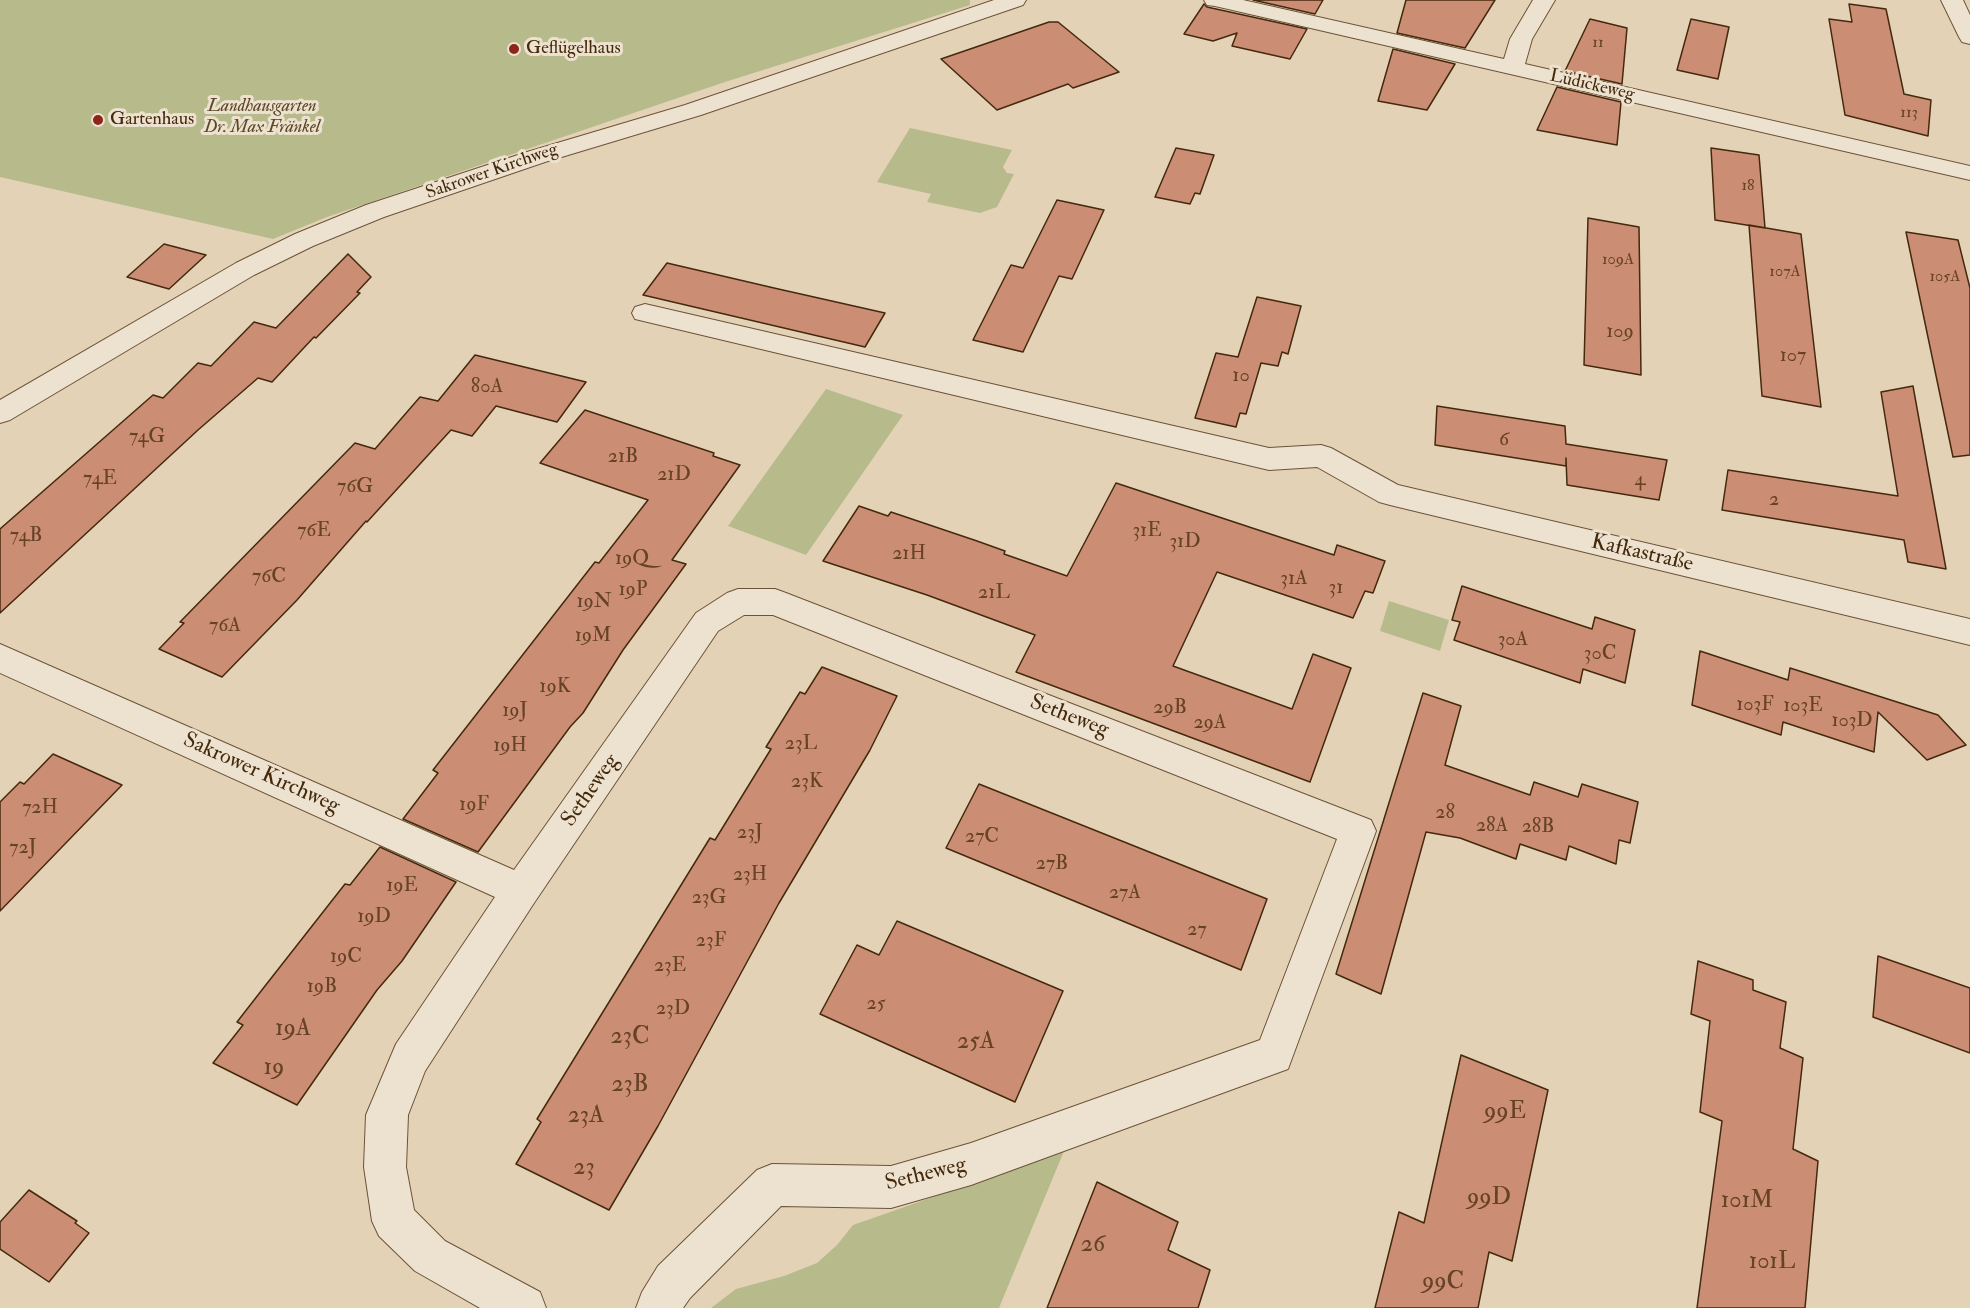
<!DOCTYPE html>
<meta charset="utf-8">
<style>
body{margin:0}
canvas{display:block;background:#e4d2b7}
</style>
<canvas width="1970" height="1308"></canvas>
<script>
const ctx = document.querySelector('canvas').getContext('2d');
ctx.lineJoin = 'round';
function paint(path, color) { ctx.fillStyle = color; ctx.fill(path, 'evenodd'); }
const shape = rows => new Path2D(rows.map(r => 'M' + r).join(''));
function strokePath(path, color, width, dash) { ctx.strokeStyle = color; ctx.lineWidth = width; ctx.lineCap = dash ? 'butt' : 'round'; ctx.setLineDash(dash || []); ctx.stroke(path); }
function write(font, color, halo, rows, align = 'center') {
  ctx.font = font + ' "IM FELL Double Pica",serif'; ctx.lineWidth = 6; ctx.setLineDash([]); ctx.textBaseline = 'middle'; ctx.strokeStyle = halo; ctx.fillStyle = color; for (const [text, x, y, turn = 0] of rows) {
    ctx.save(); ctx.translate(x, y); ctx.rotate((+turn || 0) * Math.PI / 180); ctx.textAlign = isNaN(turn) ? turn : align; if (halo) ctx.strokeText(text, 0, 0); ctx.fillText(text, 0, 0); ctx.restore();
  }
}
paint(shape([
 [0,0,970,0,970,5,725,82,327,217,273,239,0,177],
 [910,128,1012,150,1003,167,1007,173,1014,174,997,207,980,213,927,202,931,194,877,182],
 [826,389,903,415,806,555,728,526],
 [1389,601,1449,620,1440,651,1380,631],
 [1064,1151,999,1308,711,1308,736,1289,784,1276,817,1263,837,1245,853,1225]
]), '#b7bb8c');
const building = shape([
 [1253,0,1323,0,1315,14,1253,0],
 [1406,0,1495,0,1465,48,1397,33,1406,0],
 [1204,4,1207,7,1307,29,1290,59,1232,46,1237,33,1213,41,1184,34,1204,4],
 [1849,4,1886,9,1904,94,1931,100,1928,136,1845,115,1829,19,1852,22,1849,4],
 [1590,19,1627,28,1622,84,1565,71,1590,19],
 [1691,19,1729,27,1718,79,1677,70,1691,19],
 [1049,22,1058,22,1119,72,1073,88,1068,84,997,110,941,59,1049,22],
 [1393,49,1455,64,1427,110,1378,101,1393,49],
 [1557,87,1621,102,1617,145,1537,130,1557,87],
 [1176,148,1214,155,1200,194,1195,193,1190,204,1155,197,1176,148],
 [1711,148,1759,155,1765,228,1715,220,1711,148],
 [1057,200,1104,210,1072,279,1059,276,1023,352,973,340,1011,265,1023,268,1057,200],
 [1588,218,1639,227,1641,375,1584,365,1588,218],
 [1749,225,1801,234,1821,407,1762,396,1749,225],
 [1906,232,1958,240,1970,288,1970,455,1953,457,1906,232],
 [164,244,206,255,169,289,127,277,164,244],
 [348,254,371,277,357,292,360,293,316,338,314,337,272,382,258,378,198,430,0,613,0,529,153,395,163,398,198,363,211,366,254,322,276,328,348,254],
 [667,263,774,288,885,313,865,347,643,295,667,263],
 [1257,297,1301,306,1288,354,1282,352,1278,366,1261,363,1246,414,1240,413,1236,427,1195,418,1216,353,1238,357,1257,297],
 [475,355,586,382,557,422,496,406,472,436,451,430,367,522,366,521,297,600,222,677,159,649,184,623,180,622,355,443,375,449,420,397,438,401,475,355],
 [1913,386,1946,569,1908,562,1904,540,1722,510,1728,470,1898,496,1881,392,1913,386],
 [1437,406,1565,426,1566,444,1667,460,1659,500,1567,485,1566,458,1566,466,1435,445,1437,406],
 [585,410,714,453,713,456,740,465,672,560,686,564,623,650,583,713,570,727,478,852,403,819,438,773,433,770,595,562,599,563,648,500,540,463,585,410],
 [1116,483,1334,555,1337,545,1385,561,1373,593,1365,591,1353,618,1217,572,1173,666,1292,709,1313,654,1351,668,1310,782,1016,672,1035,635,927,595,823,561,859,506,888,516,891,512,977,541,1005,551,1004,554,1067,576,1116,483],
 [1462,586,1592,629,1595,617,1635,630,1625,683,1583,669,1580,683,1454,640,1460,622,1452,620,1462,586],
 [1700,651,1788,680,1790,668,1938,715,1966,745,1927,760,1878,712,1874,752,1783,722,1781,735,1692,705,1700,651],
 [822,667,897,696,870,750,779,903,658,1126,609,1210,516,1164,541,1122,537,1119,710,838,715,840,771,749,766,747,800,692,805,694,822,667],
 [1423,693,1461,706,1445,765,1530,795,1534,782,1578,797,1582,784,1638,802,1630,843,1619,840,1616,864,1569,846,1566,860,1520,844,1516,859,1460,838,1426,832,1381,994,1336,974,1423,693],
 [53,754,122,785,0,911,0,802,20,782,24,784,53,754],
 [979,784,1267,899,1241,970,946,848,979,784],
 [380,847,456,882,402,961,377,990,297,1105,213,1063,243,1025,237,1022,265,986,345,884,350,885,380,847],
 [897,921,1063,991,1015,1102,820,1014,857,945,879,955,897,921],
 [1878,956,1970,988,1970,1053,1873,1017,1878,956],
 [1698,961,1753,980,1753,990,1786,1002,1780,1048,1803,1058,1793,1149,1818,1161,1805,1308,1697,1308,1722,1121,1700,1112,1710,1021,1691,1014,1698,961],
 [1461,1055,1548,1090,1512,1261,1489,1252,1478,1308,1375,1308,1399,1212,1424,1223,1461,1055],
 [1097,1182,1178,1222,1168,1250,1210,1270,1198,1308,1047,1308,1097,1182],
 [29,1190,77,1221,75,1223,89,1233,49,1282,0,1249,0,1222,29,1190]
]);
paint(building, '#cc8d75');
strokePath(building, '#44290c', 1.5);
const minor = shape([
 [994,0,1026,0,1023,5,701,115,545,162,384,217,313,246,254,275,10,420,0,423,0,400,236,263,295,234,366,205,527,152,685,105,994,0],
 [1204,0,1243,0,1504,59,1510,39,1533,0,1555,0,1532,39,1525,64,1970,166,1970,180,1215,6,1207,5,1204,0],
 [1941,0,1963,0,1970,15,1970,44,1962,42,1959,37,1941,0],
 [645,304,1269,448,1321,445,1331,448,1398,485,1970,619,1970,645,1390,505,1379,502,1317,467,1269,470,635,319,632,313,635,307,645,304],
 [738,589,775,589,786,593,1371,820,1376,831,1288,1069,971,1185,891,1208,781,1206,690,1298,683,1308,636,1308,642,1292,658,1266,757,1170,772,1164,891,1166,971,1143,1260,1040,1337,839,773,615,744,615,718,631,534,903,425,1071,408,1115,406,1167,414,1210,445,1241,540,1292,546,1308,480,1308,415,1271,379,1236,372,1221,364,1167,366,1115,396,1044,495,897,0,673,0,644,514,870,696,613,727,593,738,589]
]);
strokePath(minor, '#6c5337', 2);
paint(minor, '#ede2d0');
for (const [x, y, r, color] of [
 [514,49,6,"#8f2418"],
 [98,120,6,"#8f2418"]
]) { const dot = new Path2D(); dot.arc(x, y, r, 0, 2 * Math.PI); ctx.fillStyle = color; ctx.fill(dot); strokePath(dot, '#ede2d0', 2); }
write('16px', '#664226', null, [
 ["11",1598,44],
 ["113",1909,114],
 ["18",1748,187],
 ["109A",1618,261],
 ["107A",1785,273],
 ["105A",1945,278]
]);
write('18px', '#44290c', '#ede2d0', [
 ["Geflügelhaus",526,49],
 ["Gartenhaus",110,120]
], 'left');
write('18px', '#44290c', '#ede2d0', [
 ["Lüdickeweg",1592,86,13],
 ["Sakrower Kirchweg",492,172,-19]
]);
write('italic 18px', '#5b4626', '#ede2d0', [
 ["Landhausgarten",262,107],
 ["Dr. Max Fränkel",262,128]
]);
write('20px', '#664226', null, [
 ["109",1620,333],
 ["107",1793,357],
 ["10",1241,377],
 ["80A",487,388],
 ["74G",147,438],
 ["6",1504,441],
 ["21B",623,458],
 ["21D",674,476],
 ["74E",100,480],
 ["4",1640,481],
 ["76G",355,488],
 ["2",1774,501],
 ["76E",314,532],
 ["31E",1147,532],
 ["74B",26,537],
 ["31D",1185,543],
 ["21H",909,555],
 ["19Q",632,560],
 ["76C",269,578],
 ["31A",1294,580],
 ["31",1336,589],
 ["19P",633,591],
 ["21L",994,594],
 ["19N",594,603],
 ["76A",225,627],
 ["19M",593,637],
 ["30A",1513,641],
 ["30C",1600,655],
 ["19K",555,688],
 ["103F",1755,706],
 ["103E",1803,707],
 ["29B",1170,709],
 ["19J",515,712],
 ["103D",1852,722],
 ["29A",1210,724],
 ["23L",801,745],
 ["19H",510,747],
 ["23K",807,783],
 ["19F",474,806],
 ["72H",40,809],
 ["28",1445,814],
 ["28A",1492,827],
 ["28B",1538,828],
 ["23J",750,834],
 ["27C",982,838],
 ["72J",23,849],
 ["27B",1052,865],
 ["23H",750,876],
 ["19E",402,887],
 ["27A",1125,894],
 ["23G",709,899],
 ["19D",374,918],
 ["27",1197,931],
 ["23F",711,942],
 ["19C",346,958],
 ["23E",670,967],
 ["19B",322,988],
 ["25",876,1005],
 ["23D",673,1010]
]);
write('22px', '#44290c', '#ede2d0', [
 ["Kafkastraße",1642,554,13],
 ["Setheweg",1069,717,21],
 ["Sakrower Kirchweg",261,774,24],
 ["Setheweg",591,791,-55],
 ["Setheweg",926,1175,-14]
]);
write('24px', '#664226', null, [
 ["19A",293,1030],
 ["23C",630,1038],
 ["25A",976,1043],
 ["19",274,1069],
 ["23B",630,1086],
 ["99E",1505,1113],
 ["23A",586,1117],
 ["23",584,1169],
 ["99D",1489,1199],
 ["101M",1747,1202],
 ["26",1093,1246],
 ["101L",1772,1263],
 ["99C",1443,1283]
]);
</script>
